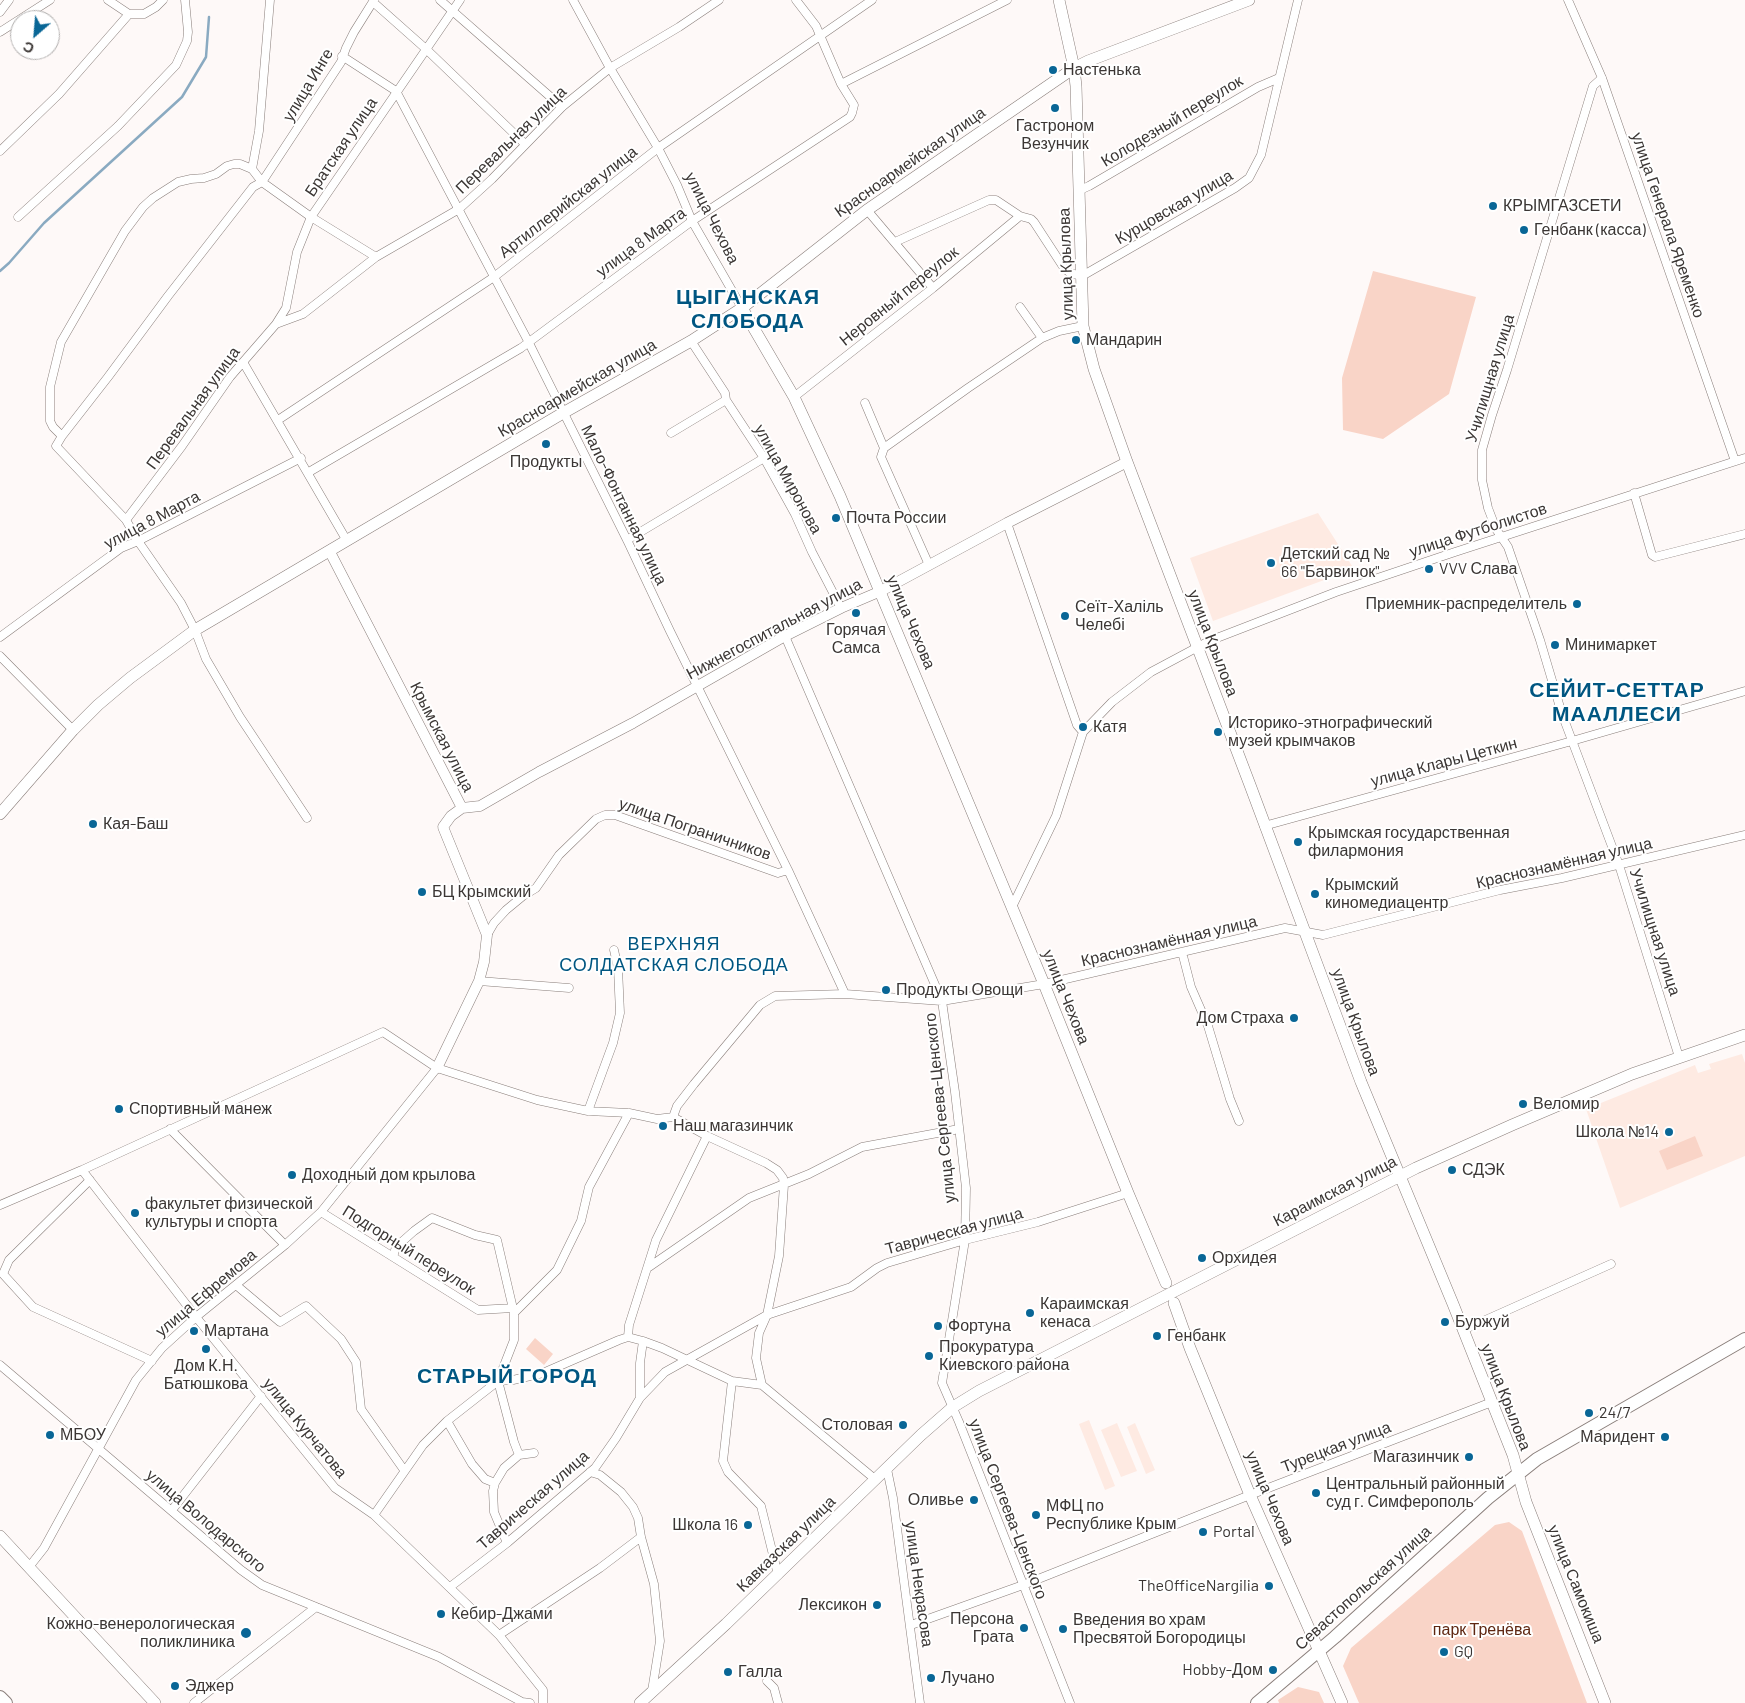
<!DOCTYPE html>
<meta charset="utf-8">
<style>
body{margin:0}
#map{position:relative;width:1745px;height:1703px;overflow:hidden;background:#fef9f8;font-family:Barlow,sans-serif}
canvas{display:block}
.north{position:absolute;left:10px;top:10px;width:50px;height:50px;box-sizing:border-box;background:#fff;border:1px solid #b1afae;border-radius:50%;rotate:207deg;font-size:14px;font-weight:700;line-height:20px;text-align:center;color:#3b3634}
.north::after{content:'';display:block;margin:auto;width:18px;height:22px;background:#096696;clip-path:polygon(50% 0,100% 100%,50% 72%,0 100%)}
</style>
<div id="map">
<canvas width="1745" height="1703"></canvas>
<div class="north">С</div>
</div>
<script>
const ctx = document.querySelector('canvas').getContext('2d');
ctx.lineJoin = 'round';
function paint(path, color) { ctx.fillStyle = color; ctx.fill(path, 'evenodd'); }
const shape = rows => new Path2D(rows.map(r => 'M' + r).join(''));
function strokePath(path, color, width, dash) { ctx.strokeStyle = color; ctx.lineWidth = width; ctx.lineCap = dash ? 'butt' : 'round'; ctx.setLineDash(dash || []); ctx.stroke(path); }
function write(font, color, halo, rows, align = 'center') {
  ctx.font = font + ' Barlow,sans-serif'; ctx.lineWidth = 4; ctx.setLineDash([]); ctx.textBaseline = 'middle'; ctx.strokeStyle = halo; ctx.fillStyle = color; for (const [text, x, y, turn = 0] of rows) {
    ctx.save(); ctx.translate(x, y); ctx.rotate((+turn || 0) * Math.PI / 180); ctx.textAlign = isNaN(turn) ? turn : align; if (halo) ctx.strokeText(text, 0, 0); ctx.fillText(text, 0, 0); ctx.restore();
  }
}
paint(shape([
 [1318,513,1354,569,1213,621,1190,558],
 [1742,1054,1745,1063,1745,1156,1620,1208,1586,1109,1695,1065,1698,1073,1711,1069,1709,1064],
 [1089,1420,1115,1486,1105,1490,1079,1424],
 [1117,1423,1137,1471,1121,1477,1101,1430],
 [1135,1423,1155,1470,1146,1474,1127,1427]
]), '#feeae2');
paint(shape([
 [1373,271,1476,297,1449,394,1383,439,1343,430,1342,378],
 [1695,1136,1703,1156,1667,1170,1659,1151],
 [535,1338,553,1354,544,1365,526,1349],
 [1509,1522,1522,1531,1587,1703,1359,1703,1343,1666,1351,1648,1495,1525],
 [1298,1687,1319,1692,1324,1703,1279,1703,1278,1700]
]), '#f9d4c7');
strokePath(shape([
 [0,271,9,263,44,223,182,97,206,57,209,17]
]), '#8aaac1', 2.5);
const minor = shape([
 [108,0,129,14,144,14,156,7,163,0],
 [270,0,259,131,252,169,262,182,311,217,376,257],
 [440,0,562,107],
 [573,0,610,68,658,148,677,185,692,221,742,308],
 [1568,0,1602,78,1735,461],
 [373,2,426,49,525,144],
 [0,12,9,0],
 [0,32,50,0],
 [342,56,396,91,528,341,628,542,670,631,788,870,845,994],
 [1602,78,1593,86,1507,370,1492,415,1482,450,1482,480,1488,508,1496,529,1508,547,1540,640,1562,714,1619,865,1679,1057],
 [841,84,1007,0],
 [0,151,59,94,129,14],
 [1080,190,1089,186,1258,87,1279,78],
 [867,210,933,288],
 [18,217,118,126,176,65,187,41,188,32,185,0],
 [895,242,989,200,996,200,1020,216,1031,219,1034,222,1064,268,1070,273,1082,276,1235,188,1249,178,1261,155,1298,0],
 [1020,307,1042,338],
 [276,324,286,308,297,252,311,217,460,0],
 [691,341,725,393,726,400,764,458,795,514,812,552,841,608],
 [243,362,347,541],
 [794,397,933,288,1020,216],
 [865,403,884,448,881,457,929,565],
 [278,420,494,277,658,148,872,0],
 [671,433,726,400],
 [62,436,53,427,50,421,50,387,61,342,125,231,143,207,153,198,178,182,191,179,204,178,216,174,227,166,234,164,240,164,252,169],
 [884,448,968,388,1042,338,1059,331,1083,326],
 [309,472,521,348,692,221,850,117,852,113,854,105,841,84,816,26,796,0],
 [1634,493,1652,555,1655,557,1745,534],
 [126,520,182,446,230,377,276,324,303,314,376,257,459,209,492,179,562,107,610,68,679,27,719,0],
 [1007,523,1077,725,1083,732],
 [627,540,764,458],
 [785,636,942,1001,955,1092,966,1188,965,1240,942,1383,959,1422,1070,1703],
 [0,637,121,548,138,541,301,458],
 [0,656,73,730],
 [307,818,240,717,206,659,195,630,181,603,138,541,126,520,56,446,62,436,108,377,168,296,253,187,262,182,341,62,346,48,354,32,374,0],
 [1264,826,1572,741,1745,691],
 [1012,907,1056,816,1083,732,1112,702,1151,672,1209,641,1336,592,1455,552,1745,458],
 [487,935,494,923,506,910,523,896,536,888,559,855,596,819,605,815,615,815,778,873,788,870],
 [1182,952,1191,987,1208,1026,1230,1099,1239,1121],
 [479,981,569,988],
 [588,1111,613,1043,620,1013,618,968,614,950],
 [673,1117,677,1106,694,1084,760,1005,775,996,845,994,942,1001,1044,984,1285,928,1323,935,1500,890,1562,878,1745,835],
 [673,1117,707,1136,766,1163,777,1170,783,1178,784,1185,779,1256,767,1315,759,1333,756,1358,762,1385],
 [170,1129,285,1245],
 [82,1170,196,1317,335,1488,374,1515,499,1635,543,1690,543,1703],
 [90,1180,9,1260,3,1274,33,1307,152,1361],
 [0,1205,82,1170,383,1032,437,1068,537,1100,588,1111,629,1113,657,1119,673,1117],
 [321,1212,478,1310,513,1308],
 [393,1257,396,1247,414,1231,432,1218,475,1235,497,1240,514,1313,514,1340,498,1381,514,1442,519,1455],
 [649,1267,749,1198,809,1174,862,1147,959,1129],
 [236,1285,280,1322,306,1306,341,1339,356,1362,361,1409,404,1470],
 [514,1313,557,1270,581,1221,589,1187,629,1113],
 [1463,1330,1611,1264],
 [628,1337,629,1325,656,1240,707,1136],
 [0,1365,241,1570,262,1585,439,1657,522,1702,530,1703],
 [732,1381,723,1461,728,1472,761,1506,778,1575],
 [640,1398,640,1363,643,1341],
 [447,1421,472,1464,485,1479,495,1483],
 [887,1469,893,1498,920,1703],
 [590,1472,600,1475,621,1492,633,1507,638,1518,641,1537,654,1584,660,1641,652,1691],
 [172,1510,261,1396],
 [374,1515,423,1445,447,1421,498,1381,513,1380,543,1373,619,1340,628,1337,643,1341,662,1348,732,1381,762,1385,876,1480],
 [507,1543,494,1512,493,1491,495,1483,504,1468,519,1455,534,1453],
 [29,1567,44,1548,136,1380,162,1348,196,1317,285,1245,321,1212,437,1068],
 [450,1587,507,1543,595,1468,616,1438,640,1398,665,1372,767,1315,851,1287,877,1268,887,1263,965,1240,1038,1222,1128,1193],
 [911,1625,1023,1585,1250,1495,1492,1402],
 [499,1635,600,1568,641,1537],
 [767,1681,774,1688,778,1703],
 [194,1703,316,1607]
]);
const tertiary = shape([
 [330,552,462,808],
 [462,808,480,806,539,772,633,723,785,636,841,608,881,591,1007,523,1127,462],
 [437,1068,479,981,484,962,487,935,443,827,451,816,462,808]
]);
const secondary = shape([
 [1059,0,1074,68,1076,86,1083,326,1094,369,1127,462,1250,785,1361,1082,1453,1304,1513,1455,1526,1502,1605,1703],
 [742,308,794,397,840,496,1044,984,1128,1193,1166,1283],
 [0,814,73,730,98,705,130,678,195,630,563,413,691,341,742,308,867,210,1074,68,1088,61,1249,0],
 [1174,1303,1190,1348,1250,1495,1342,1703],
 [0,1536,155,1703],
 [640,1703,726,1624,921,1435,953,1407,979,1391,1416,1168,1512,1125,1632,1074,1745,1035]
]);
const primary = shape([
 [0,1697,6,1703],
 [1257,1703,1335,1637,1488,1498,1537,1459,1745,1339]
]);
strokePath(minor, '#897e7a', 9);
strokePath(tertiary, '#897e7a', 11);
strokePath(secondary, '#897e7a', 12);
strokePath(primary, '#897e7a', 14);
strokePath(minor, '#fff', 8);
strokePath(tertiary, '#fff', 10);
strokePath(secondary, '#fff', 11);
strokePath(primary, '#fff', 12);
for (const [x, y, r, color] of [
 [1053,70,5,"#096696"],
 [1055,108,5,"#096696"],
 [1493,206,5,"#096696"],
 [1524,230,5,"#096696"],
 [1076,340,5,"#096696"],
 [546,444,5,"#096696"],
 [836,518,5,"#096696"],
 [1271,563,5,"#096696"],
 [1429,569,5,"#096696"],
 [1577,604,5,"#096696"],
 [856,613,5,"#096696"],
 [1065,616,5,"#096696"],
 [1555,645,5,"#096696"],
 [1083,727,5,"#096696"],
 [1218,732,5,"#096696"],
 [93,824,5,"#096696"],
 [1298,842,5,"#096696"],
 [422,892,5,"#096696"],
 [1315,894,5,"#096696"],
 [886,990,5,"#096696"],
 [1294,1018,5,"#096696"],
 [1523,1104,5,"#096696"],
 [119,1109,5,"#096696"],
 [663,1126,5,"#096696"],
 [1669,1132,5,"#096696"],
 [1452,1170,5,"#096696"],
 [292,1175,5,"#096696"],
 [135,1213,5,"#096696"],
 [1202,1258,5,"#096696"],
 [1030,1313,5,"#096696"],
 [1445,1322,5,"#096696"],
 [938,1326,5,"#096696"],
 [194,1331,5,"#096696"],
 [1157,1336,5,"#096696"],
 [206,1349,5,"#096696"],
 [929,1356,5,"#096696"],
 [1589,1413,5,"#096696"],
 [903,1425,5,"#096696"],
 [50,1435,5,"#096696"],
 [1665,1437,5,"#096696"],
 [1469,1457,5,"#096696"],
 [1316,1493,5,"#096696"],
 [974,1500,5,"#096696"],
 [1036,1515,5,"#096696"],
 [748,1525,5,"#096696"],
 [1203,1532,5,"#096696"],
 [1269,1586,5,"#096696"],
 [877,1605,5,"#096696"],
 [441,1614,5,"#096696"],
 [1024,1628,5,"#096696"],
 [1063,1629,5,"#096696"],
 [246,1633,6,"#096696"],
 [1444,1652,5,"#096696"],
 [1273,1670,5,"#096696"],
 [728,1672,5,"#096696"],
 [931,1678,5,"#096696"],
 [175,1686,5,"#096696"]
]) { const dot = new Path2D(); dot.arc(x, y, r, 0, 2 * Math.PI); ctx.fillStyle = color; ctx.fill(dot); strokePath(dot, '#fff', 2); }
write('16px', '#3b3634', '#fff', [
 ["Настенька",1063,70],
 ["Гастроном",1055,126,"center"],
 ["Везунчик",1055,144,"center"],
 ["КРЫМГАЗСЕТИ",1503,206],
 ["Генбанк (касса)",1534,230],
 ["Мандарин",1086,340],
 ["Продукты",546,462,"center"],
 ["Почта России",846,518],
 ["Детский сад №",1281,554],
 ["66 \"Барвинок\"",1281,572],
 ["VVV Слава",1439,569],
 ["Приемник-распределитель",1567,604,"right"],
 ["Сеїт-Халіль",1075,607],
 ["Челебі",1075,625],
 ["Горячая",856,630,"center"],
 ["Самса",856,648,"center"],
 ["Минимаркет",1565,645],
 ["Историко-этнографический",1228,723],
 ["музей крымчаков",1228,741],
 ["Катя",1093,727],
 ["Кая-Баш",103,824],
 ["Крымская государственная",1308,833],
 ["филармония",1308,851],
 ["Крымский",1325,885],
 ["киномедиацентр",1325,903],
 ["БЦ Крымский",432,892],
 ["Продукты Овощи",896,990],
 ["Дом Страха",1284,1018,"right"],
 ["Веломир",1533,1104],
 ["Спортивный манеж",129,1109],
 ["Наш магазинчик",673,1126],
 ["Школа №14",1659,1132,"right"],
 ["СДЭК",1462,1170],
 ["Доходный дом крылова",302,1175],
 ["факультет физической",145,1204],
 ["культуры и спорта",145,1222],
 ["Орхидея",1212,1258],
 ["Караимская",1040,1304],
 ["кенаса",1040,1322],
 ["Буржуй",1455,1322],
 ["Фортуна",948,1326],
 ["Мартана",204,1331],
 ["Генбанк",1167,1336],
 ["Прокуратура",939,1347],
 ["Киевского района",939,1365],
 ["Дом К.Н.",206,1366,"center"],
 ["Батюшкова",206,1384,"center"],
 ["24/7",1599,1413],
 ["Столовая",893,1425,"right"],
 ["МБОУ",60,1435],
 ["Маридент",1655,1437,"right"],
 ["Магазинчик",1459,1457,"right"],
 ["Центральный районный",1326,1484],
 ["суд г. Симферополь",1326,1502],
 ["Оливье",964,1500,"right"],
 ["МФЦ по",1046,1506],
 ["Республике Крым",1046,1524],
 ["Школа 16",738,1525,"right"],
 ["Portal",1213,1532],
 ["TheOfficeNargilia",1259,1586,"right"],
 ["Лексикон",867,1605,"right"],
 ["Кебир-Джами",451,1614],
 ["Персона",1014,1619,"right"],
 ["Грата",1014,1637,"right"],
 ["Введения во храм",1073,1620],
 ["Пресвятой Богородицы",1073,1638],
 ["Кожно-венерологическая",235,1624,"right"],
 ["поликлиника",235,1642,"right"],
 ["GQ",1454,1652],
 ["Hobby-Дом",1263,1670,"right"],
 ["Галла",738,1672],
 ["Лучано",941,1678],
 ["Эджер",185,1686]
], 'left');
write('16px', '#3b3634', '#fff', [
 ["улица Инге",308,85,-59],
 ["Колодезный переулок",1172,121,-31],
 ["Перевальная улица",511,140,-44],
 ["Братская улица",341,147,-56],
 ["Красноармейская улица",910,162,-35],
 ["Артиллерийская улица",568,202,-38],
 ["Курцовская улица",1174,207,-30],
 ["улица Чехова",712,218,63],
 ["улица Генерала Яременко",1668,225,71],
 ["улица 8 Марта",641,242,-36],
 ["улица Крылова",1066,264,-92],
 ["Неровный переулок",899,296,-39],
 ["Училищная улица",1490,378,-73],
 ["Красноармейская улица",577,388,-30],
 ["Перевальная улица",193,408,-54],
 ["улица Миронова",788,479,61],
 ["Мало-Фонтанная улица",624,505,64],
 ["улица 8 Марта",152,520,-28],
 ["улица Футболистов",1478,530,-18],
 ["улица Чехова",911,622,67],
 ["Нижнегоспитальная улица",774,629,-28],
 ["улица Крылова",1213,643,69],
 ["Крымская улица",442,737,63],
 ["улица Клары Цеткин",1444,762,-15],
 ["улица Пограничников",695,829,19],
 ["Краснознамённая улица",1564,863,-13],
 ["Училищная улица",1655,932,72],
 ["Краснознамённая улица",1169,941,-13],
 ["улица Чехова",1066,997,68],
 ["улица Крылова",1356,1022,70],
 ["улица Сергеева-Ценского",940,1108,-96],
 ["Караимская улица",1335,1191,-27],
 ["Таврическая улица",954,1231,-15],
 ["Подгорный переулок",409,1250,32],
 ["улица Ефремова",206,1293,-40],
 ["улица Крылова",1506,1397,69],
 ["улица Курчатова",305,1428,51],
 ["Турецкая улица",1336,1447,-21],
 ["улица Чехова",1270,1498,67],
 ["Таврическая улица",533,1500,-41],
 ["улица Сергеева-Ценского",1008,1509,69],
 ["улица Володарского",206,1521,40],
 ["Кавказская улица",786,1544,-44],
 ["улица Некрасова",919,1584,82],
 ["улица Самокиша",1576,1584,68],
 ["Севастопольская улица",1363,1588,-42]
]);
write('16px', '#5e2712', '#fff', [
 ["парк Тренёва",1482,1630]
]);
ctx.letterSpacing = '1px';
write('18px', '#005681', '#fff', [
 ["ВЕРХНЯЯ",674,944],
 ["СОЛДАТСКАЯ СЛОБОДА",674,965]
]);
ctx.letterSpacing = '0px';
ctx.letterSpacing = '1px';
write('bold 21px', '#005681', '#fff', [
 ["ЦЫГАНСКАЯ",748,297],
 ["СЛОБОДА",748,321],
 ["СЕЙИТ-СЕТТАР",1617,690],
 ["МААЛЛЕСИ",1617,714],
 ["СТАРЫЙ ГОРОД",507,1376]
]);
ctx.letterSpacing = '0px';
</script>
